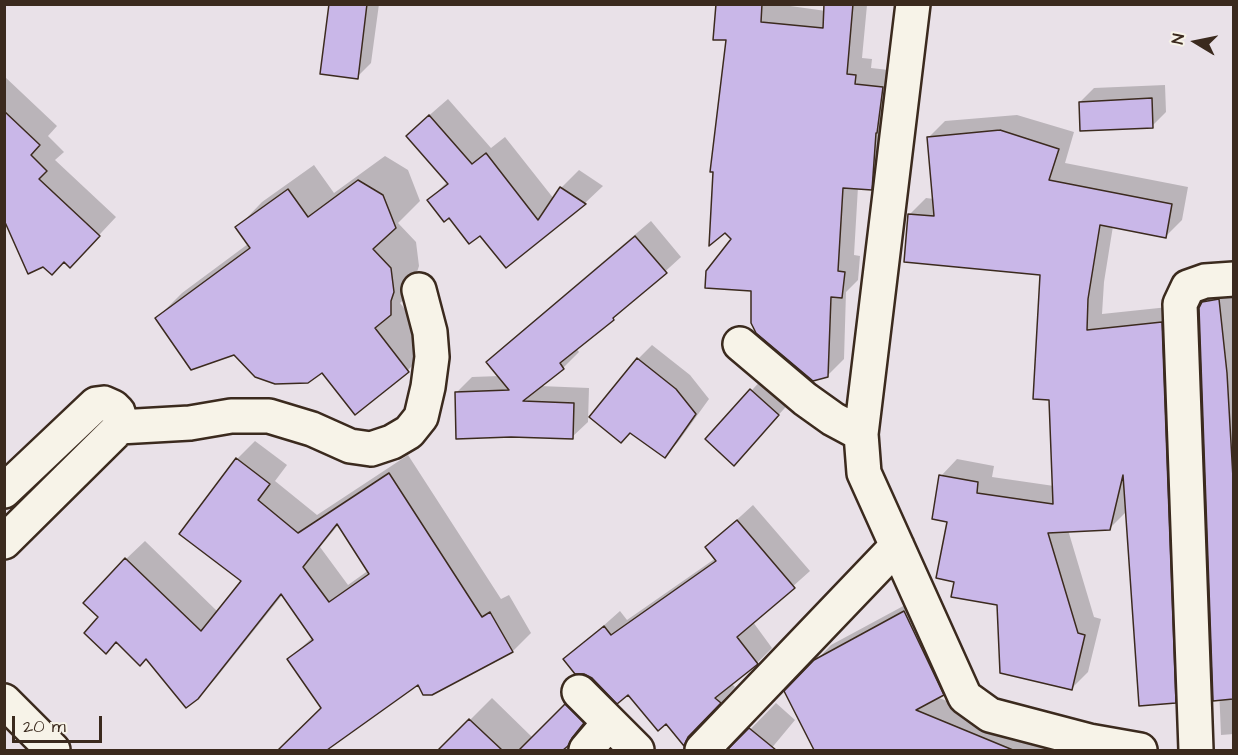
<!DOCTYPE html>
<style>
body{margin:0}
#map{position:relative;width:1238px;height:755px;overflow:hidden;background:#e9e1e8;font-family:"Architects Daughter",sans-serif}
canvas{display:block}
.frame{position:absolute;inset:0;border:6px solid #3b2a1e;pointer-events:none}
.north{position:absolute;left:1166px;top:12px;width:60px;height:60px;-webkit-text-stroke:4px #f7f3e8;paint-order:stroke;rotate:280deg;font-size:16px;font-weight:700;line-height:24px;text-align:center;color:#3b2a1e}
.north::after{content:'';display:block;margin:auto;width:21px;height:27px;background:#3b2a1e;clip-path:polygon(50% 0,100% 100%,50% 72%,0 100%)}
.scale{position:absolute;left:12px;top:716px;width:90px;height:27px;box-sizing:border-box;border:3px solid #3b2a1e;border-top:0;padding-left:8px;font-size:18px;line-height:21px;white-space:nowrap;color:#3b2a1e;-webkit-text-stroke:4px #f7f3e8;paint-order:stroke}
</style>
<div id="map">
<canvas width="1238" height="755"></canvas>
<div class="frame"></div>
<div class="north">N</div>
<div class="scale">20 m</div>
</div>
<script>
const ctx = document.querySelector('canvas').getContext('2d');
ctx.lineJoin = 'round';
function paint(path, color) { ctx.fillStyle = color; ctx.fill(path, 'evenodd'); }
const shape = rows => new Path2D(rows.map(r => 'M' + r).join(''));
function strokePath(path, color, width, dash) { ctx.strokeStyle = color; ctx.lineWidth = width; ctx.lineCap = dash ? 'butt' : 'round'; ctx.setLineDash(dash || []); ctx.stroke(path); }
paint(shape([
 [330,4,379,4,371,63,357,77],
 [717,4,776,4,826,11,826,4,878,4,867,5,862,58,872,59,871,68,898,71,887,172,871,188,858,187,854,255,860,256,858,280,846,292,844,359,828,375,753,289,733,239,727,39],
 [4,76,57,126,48,136,64,152,55,160,116,217,87,248,4,216],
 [1165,85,1166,112,1152,126,1080,102,1094,88],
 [448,99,491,148,505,137,554,199,561,188,579,170,603,186,585,203,506,266,481,234,449,216,429,200,448,181,425,119],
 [1017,115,1074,132,1065,163,1188,187,1182,220,1165,237,1113,226,1104,282,1102,314,1178,306,1191,686,1175,702,1127,511,1110,528,1068,530,1094,617,1101,619,1088,672,1071,689,998,604,956,581,941,476,957,459,994,466,992,477,1054,486,1050,399,1042,274,910,214,926,198,934,199,929,137,945,121],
 [385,156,408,170,420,201,398,223,416,242,419,266,416,275,416,288,400,303,433,345,408,370,355,413,322,371,235,354,157,318,182,293,248,244,237,228,262,202,314,165,334,193],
 [651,221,681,257,613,319,576,348,579,352,563,368,540,386,589,388,588,422,572,437,456,393,472,377,500,376,488,362,504,346],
 [1234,285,1234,734,1221,735,1203,303,1217,289],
 [652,345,690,375,709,399,678,442,665,456,631,432,638,359],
 [765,376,792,400,747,450,707,439],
 [255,441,287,465,275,481,317,515,408,455,501,599,509,595,531,633,513,651,432,694,418,683,325,750,280,750,323,708,289,659,313,637,283,594,216,678,197,698,100,617,126,559,145,541,218,612,243,580,237,459],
 [339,524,369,570,348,585,320,547],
 [753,505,810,571,753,622,772,648,757,663,731,683,735,687,684,744,666,722,628,693,593,677,565,660,620,611,627,620,716,558,707,547],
 [920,597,958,678,937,697,1027,734,1057,733,1050,750,816,750,786,692,831,645],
 [588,683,654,750,449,750,444,746,492,698,533,738],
 [776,703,795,720,770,750,719,750,726,743,735,743,740,740]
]), '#0003');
const building = shape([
 [329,4,367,4,358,79,320,74,329,4],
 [716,4,762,4,761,22,823,28,824,4,853,4,847,74,856,75,855,84,883,87,877,133,876,133,872,190,843,188,838,271,845,272,842,298,831,297,828,377,813,381,756,333,751,323,751,291,705,288,706,271,731,239,725,233,709,246,713,172,710,172,726,40,713,40,716,4],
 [1152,98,1153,128,1080,131,1079,102,1152,98],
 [4,111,40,145,31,155,47,171,39,179,100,236,70,268,64,262,52,275,43,267,28,274,4,220,4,111],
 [429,115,472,164,486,153,538,220,560,187,586,204,506,268,480,236,469,244,449,218,444,222,427,200,448,184,406,136,429,115],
 [1000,130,1059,149,1049,180,1172,204,1166,238,1100,225,1088,299,1087,330,1162,322,1176,703,1139,706,1123,475,1110,530,1048,533,1078,633,1085,635,1072,690,1000,673,997,605,951,597,954,582,936,578,947,522,932,519,939,475,978,482,977,493,1053,504,1049,400,1033,399,1040,275,904,262,908,214,934,216,927,137,1000,130],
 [358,180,383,195,396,228,373,249,391,268,394,292,391,301,391,315,375,328,409,372,355,415,322,373,308,383,275,384,255,377,234,355,191,370,155,318,250,248,235,227,288,189,308,217,358,180],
 [635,236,667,273,613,318,614,320,560,363,564,369,523,401,574,403,573,439,511,437,456,439,455,392,509,390,486,362,635,236],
 [1219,299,1227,373,1233,478,1233,699,1213,701,1199,308,1202,302,1219,299],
 [637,358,676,389,696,414,665,458,630,433,621,443,589,417,637,358],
 [750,389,779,415,734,466,705,439,750,389],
 [236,458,270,484,258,500,298,533,389,473,482,617,490,612,513,652,432,695,423,695,418,685,327,750,278,750,321,708,287,659,313,640,281,594,198,699,186,708,146,659,140,666,116,642,106,654,84,633,98,617,83,603,125,558,201,631,241,581,179,534,236,458],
 [337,524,369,574,329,602,303,567,337,524],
 [737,520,795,588,737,637,758,664,715,698,721,703,688,737,684,746,666,724,658,731,628,695,617,704,592,678,584,674,575,674,563,659,604,626,611,635,716,561,705,547,737,520],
 [904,611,944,695,916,710,1013,750,814,750,784,691,814,660,904,611],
 [565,704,584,723,572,738,568,746,563,750,519,750,565,704],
 [469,719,502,750,438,750,469,719],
 [749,728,776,750,727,750,749,728]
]);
paint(building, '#c9b7e8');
strokePath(building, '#3b2a1e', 1.5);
const minor = shape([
 [913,4,861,434,864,473,965,697,990,715,1089,741,1140,750],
 [740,344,805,399,833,419,861,434],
 [119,427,190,423,231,416,269,416,312,429,350,446,371,449,392,442,409,432,421,417,428,387,432,357,430,332,419,290],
 [4,491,96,404,104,403,113,407,118,412,120,420,119,427,114,433,4,542],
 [579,692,637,750],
 [4,701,53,750],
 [586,750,609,723],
 [702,750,897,546],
 [1196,750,1180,304,1188,287,1205,281,1234,279]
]);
strokePath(minor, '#3b2a1e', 38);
strokePath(minor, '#f7f3e8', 33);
</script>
